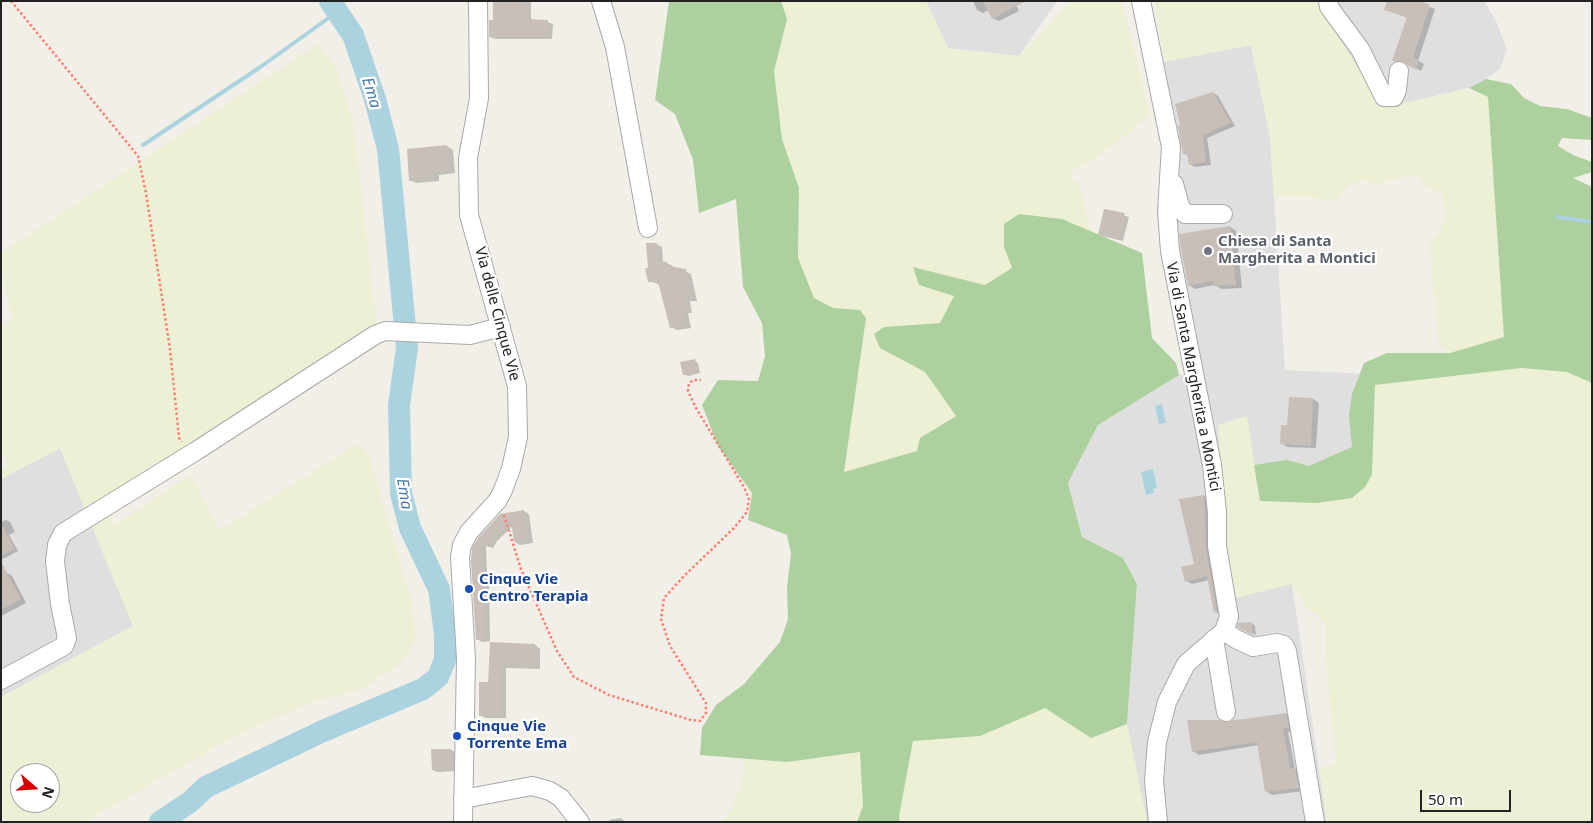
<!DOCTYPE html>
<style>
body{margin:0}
#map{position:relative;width:1593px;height:823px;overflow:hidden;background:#f2efe9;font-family:"Noto Sans",sans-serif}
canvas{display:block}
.frame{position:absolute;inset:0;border:2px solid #222;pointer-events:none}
.north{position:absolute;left:10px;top:763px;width:50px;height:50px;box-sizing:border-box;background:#fff;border:1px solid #a7a7a7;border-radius:50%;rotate:109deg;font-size:14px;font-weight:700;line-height:20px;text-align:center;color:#222}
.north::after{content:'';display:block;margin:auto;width:18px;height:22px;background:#d40000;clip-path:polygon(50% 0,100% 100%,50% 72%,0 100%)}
.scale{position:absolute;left:1420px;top:790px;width:91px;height:22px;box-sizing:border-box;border:2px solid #222;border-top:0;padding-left:6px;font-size:15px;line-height:18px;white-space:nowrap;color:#222;-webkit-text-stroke:4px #fff;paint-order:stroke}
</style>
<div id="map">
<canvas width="1593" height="823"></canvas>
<div class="frame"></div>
<div class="north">N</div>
<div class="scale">50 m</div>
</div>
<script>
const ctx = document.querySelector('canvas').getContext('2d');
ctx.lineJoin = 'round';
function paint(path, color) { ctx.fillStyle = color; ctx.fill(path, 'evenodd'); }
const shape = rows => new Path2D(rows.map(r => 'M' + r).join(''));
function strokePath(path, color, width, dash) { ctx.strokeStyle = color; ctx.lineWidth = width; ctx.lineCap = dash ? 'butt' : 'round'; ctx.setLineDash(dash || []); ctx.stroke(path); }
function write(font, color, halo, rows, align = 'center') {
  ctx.font = font + ' "Noto Sans",sans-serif'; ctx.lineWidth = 4.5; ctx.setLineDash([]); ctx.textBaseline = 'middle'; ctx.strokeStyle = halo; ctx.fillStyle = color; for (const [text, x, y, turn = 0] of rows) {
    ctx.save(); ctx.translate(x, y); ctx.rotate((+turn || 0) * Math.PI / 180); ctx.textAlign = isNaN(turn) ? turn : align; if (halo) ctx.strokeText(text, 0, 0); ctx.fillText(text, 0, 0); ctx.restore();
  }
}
paint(shape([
 [926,1,1057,1,1019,56,948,48],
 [1326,1,1484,1,1497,23,1507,50,1500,69,1486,79,1469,88,1383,108,1322,11],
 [1251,45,1270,136,1285,370,1370,374,1366,478,1292,584,1327,822,1147,822,1127,724,1137,584,1123,558,1082,537,1068,483,1098,425,1179,375,1189,375,1164,140,1147,65],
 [60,448,133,626,1,697,1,479]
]), '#e0dfdf');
paint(shape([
 [781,1,926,1,948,49,1020,56,1070,1,1122,1,1150,116,1093,160,1075,168,1069,177,1079,182,1090,231,1062,219,1004,247,1012,268,985,285,913,267,919,285,955,296,939,323,884,327,880,348,925,372,956,416,920,437,917,451,844,472,866,318,860,310,833,308,814,298,798,258,799,188,782,139,774,71,787,19],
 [1154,1,1321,1,1322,11,1383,108,1462,90,1488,96,1504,337,1450,353,1439,347,1429,242,1440,231,1445,214,1442,193,1425,186,1418,174,1377,184,1365,180,1350,185,1337,200,1327,201,1307,196,1274,197,1270,136,1251,45,1164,62],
 [319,43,336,69,354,126,377,330,102,503,115,525,191,474,219,530,357,444,364,448,369,457,413,606,415,643,399,665,363,689,309,703,235,736,85,822,6,822,1,805,1,697,133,626,60,448,1,479,1,470,8,466,1,449,1,323,4,327,12,318,1,264,1,253],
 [20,773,50,773,50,803,20,803],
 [1522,368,1567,372,1592,383,1592,822,1327,822,1319,769,1335,762,1326,657,1326,624,1306,607,1292,584,1231,599,1218,425,1247,416,1260,501,1288,501,1365,487,1372,475,1375,385],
 [1045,707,1091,738,1127,724,1147,822,900,822,899,816,913,741,980,736],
 [860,752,863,806,857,822,721,822,730,811,737,794,746,759,787,762]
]), '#eef0d5');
paint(shape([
 [669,1,781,1,787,19,774,71,782,139,799,188,798,258,814,298,833,308,860,310,866,318,844,472,917,451,920,438,956,416,925,372,880,348,874,334,884,327,940,323,954,296,919,285,913,267,985,285,1012,268,1004,247,1004,224,1019,214,1062,219,1142,253,1152,338,1176,363,1179,375,1098,425,1068,483,1082,537,1123,558,1137,584,1127,724,1091,738,1045,708,980,736,913,741,899,816,900,822,857,822,863,806,860,752,787,762,700,755,702,728,716,705,744,684,780,642,788,619,787,587,791,554,787,535,748,520,752,493,718,446,702,405,718,380,758,381,765,356,762,323,743,287,736,199,699,213,693,160,675,114,655,100],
 [1486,79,1511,84,1524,98,1540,106,1567,109,1592,118,1592,140,1562,138,1558,146,1573,155,1592,162,1592,172,1573,178,1592,187,1592,383,1567,372,1522,368,1375,385,1372,475,1365,487,1352,498,1316,503,1260,501,1254,465,1287,460,1309,466,1352,447,1349,416,1352,394,1364,363,1387,353,1450,353,1504,337,1488,97,1469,88]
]), '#add19e');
paint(shape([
 [1162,404,1166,423,1159,424,1155,406],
 [1153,469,1157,488,1153,489,1154,493,1146,495,1141,472]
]), '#aad3df');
paint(shape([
 [494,1,531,1,531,21,548,22,553,24,552,39,495,39,490,37,495,22],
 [973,1,1014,1,1019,11,999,21,993,18,989,10,983,13,977,10],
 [1384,1,1414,1,1435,9,1418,61,1424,64,1421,71,1406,63,1398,63,1393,60,1408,18,1385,9,1388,2],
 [1213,93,1218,96,1235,126,1207,138,1211,165,1195,167,1190,164,1189,156,1184,153,1181,127],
 [447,146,453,150,455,173,439,175,439,181,416,183,410,180],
 [1105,210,1129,217,1123,241,1100,235],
 [1230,227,1236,231,1242,288,1222,289,1214,285,1195,289,1189,285],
 [656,244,662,247,663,263,667,263,673,266,673,268,685,271,691,274,697,301,690,301,692,313,688,313,691,328,677,330,671,327,660,285,650,281,649,269],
 [694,360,698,363,700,373,688,376,684,374],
 [1313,399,1319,403,1316,448,1287,447,1281,443,1289,427],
 [1204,496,1210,499,1221,615,1216,612,1209,580,1192,584,1186,581,1196,565,1181,500],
 [524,511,529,514,533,543,520,545,515,542,513,526,497,541,493,548,486,546,487,572,489,574,490,641,482,642,477,639,479,539],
 [6,520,10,522,15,532,9,535,18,551,3,559,1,557,1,522],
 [6,572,12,576,26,603,1,616,1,574],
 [1252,623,1255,626,1256,635,1238,626],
 [491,644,535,645,540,649,540,669,506,668,506,718,486,718,480,715,490,683],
 [1286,714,1292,718,1294,731,1288,732,1295,769,1301,773,1304,791,1272,795,1266,791,1259,745,1199,755,1193,751],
 [451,750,455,752,455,771,437,772,433,770],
 [621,818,625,822,610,822,609,820]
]), '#0003');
strokePath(shape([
 [143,145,259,68,337,12],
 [1557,217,1592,222]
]), '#aad3df', 4);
strokePath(shape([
 [160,822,190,802,206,787,323,731,423,689,438,677,445,660,445,634,439,589,410,528,401,493,399,405,407,348,388,149,375,99,353,35,330,1]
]), '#aad3df', 22);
paint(shape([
 [493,1,526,1,527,19,548,20,548,37,489,37,489,20,493,20],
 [983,1,1026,1,992,19],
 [1387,1,1419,1,1430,5,1413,58,1419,60,1416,69,1409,66,1401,61,1392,61,1407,17,1384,10],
 [1213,92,1231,123,1203,135,1206,162,1189,165,1187,153,1183,154,1178,126,1180,125,1175,104],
 [447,145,450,170,433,172,434,178,409,181,407,149],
 [1104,209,1125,213,1119,240,1098,235],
 [1230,226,1236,285,1214,286,1213,281,1188,286,1181,250,1179,234],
 [646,243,657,243,658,261,667,262,668,266,686,269,691,298,684,298,687,310,682,310,686,325,670,328,658,282,648,282,645,268,648,268],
 [695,359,697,372,683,375,680,362],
 [1289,397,1313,398,1311,446,1280,444,1281,425,1287,425],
 [1204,495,1206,548,1217,612,1214,613,1207,576,1185,582,1181,567,1194,564,1179,499],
 [524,510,528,540,514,542,511,520,492,539,487,546,482,544,482,569,485,570,485,639,476,640,471,560,472,548,478,538,500,514],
 [1,523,15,549,1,556],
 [1,562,21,599,1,610],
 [1252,622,1253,635,1237,627,1238,623],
 [490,642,535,644,534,667,500,665,500,716,479,716,479,682,488,682],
 [1286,713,1289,728,1283,729,1290,768,1295,768,1299,788,1265,792,1257,742,1192,752,1187,720,1219,720,1227,722,1233,720,1245,719],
 [431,749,451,749,452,770,432,770]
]), '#c7bfb8');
const minor = shape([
 [601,1,615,47,648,228],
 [1141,1,1171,147,1167,211,1170,251,1212,465,1217,512,1217,546,1229,617,1224,631,1186,664,1167,702,1157,742,1154,781,1158,822],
 [1328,1,1329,7,1360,49,1384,97,1394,97,1397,90,1399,71],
 [1174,184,1180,206,1185,214,1223,214],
 [1224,631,1236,639,1253,647,1277,643,1284,645,1287,651,1315,822],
 [1214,639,1226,712],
 [1,680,64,646,67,638,60,604,55,561,57,545,63,533,196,451,375,335,385,331,470,335,501,327],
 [463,799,532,786,550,791,561,798,580,822],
 [463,822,466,659,460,557,462,545,469,532,498,500,503,490,511,469,518,437,517,386,469,215,468,158,479,98,478,1]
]);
strokePath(minor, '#a9a9a9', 20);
strokePath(shape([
 [11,1,138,156,146,193,170,349,179,438,182,442],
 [504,515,521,569,557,651,574,677,609,695,691,720,700,721,706,713,706,703,670,646,661,619,664,598,684,576,734,528,747,512,749,499,744,487,696,408,688,391,689,383,694,380,701,380]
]), '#fa8072', 2.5, [2.5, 2.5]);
strokePath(minor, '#fff', 18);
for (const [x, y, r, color] of [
 [1208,251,5,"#6b7280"],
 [469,589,5,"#1a4fb4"],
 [457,736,5,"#1a4fb4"]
]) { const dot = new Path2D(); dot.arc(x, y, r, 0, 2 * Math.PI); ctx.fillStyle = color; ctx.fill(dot); strokePath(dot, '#fff', 2); }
write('bold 15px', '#5b616d', '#fff', [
 ["Chiesa di Santa",1218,242],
 ["Margherita a Montici",1218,259]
], 'left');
write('15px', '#222', '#fff', [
 ["Via delle Cinque Vie",497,314,75],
 ["Via di Santa Margherita a Montici",1193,377,79]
]);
write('bold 15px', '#164399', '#fff', [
 ["Cinque Vie",479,580],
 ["Centro Terapia",479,597],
 ["Cinque Vie",467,727],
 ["Torrente Ema",467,744]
], 'left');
write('italic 16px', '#4a7aab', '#fff', [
 ["Ema",371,93,73],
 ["Ema",404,494,81]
]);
</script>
